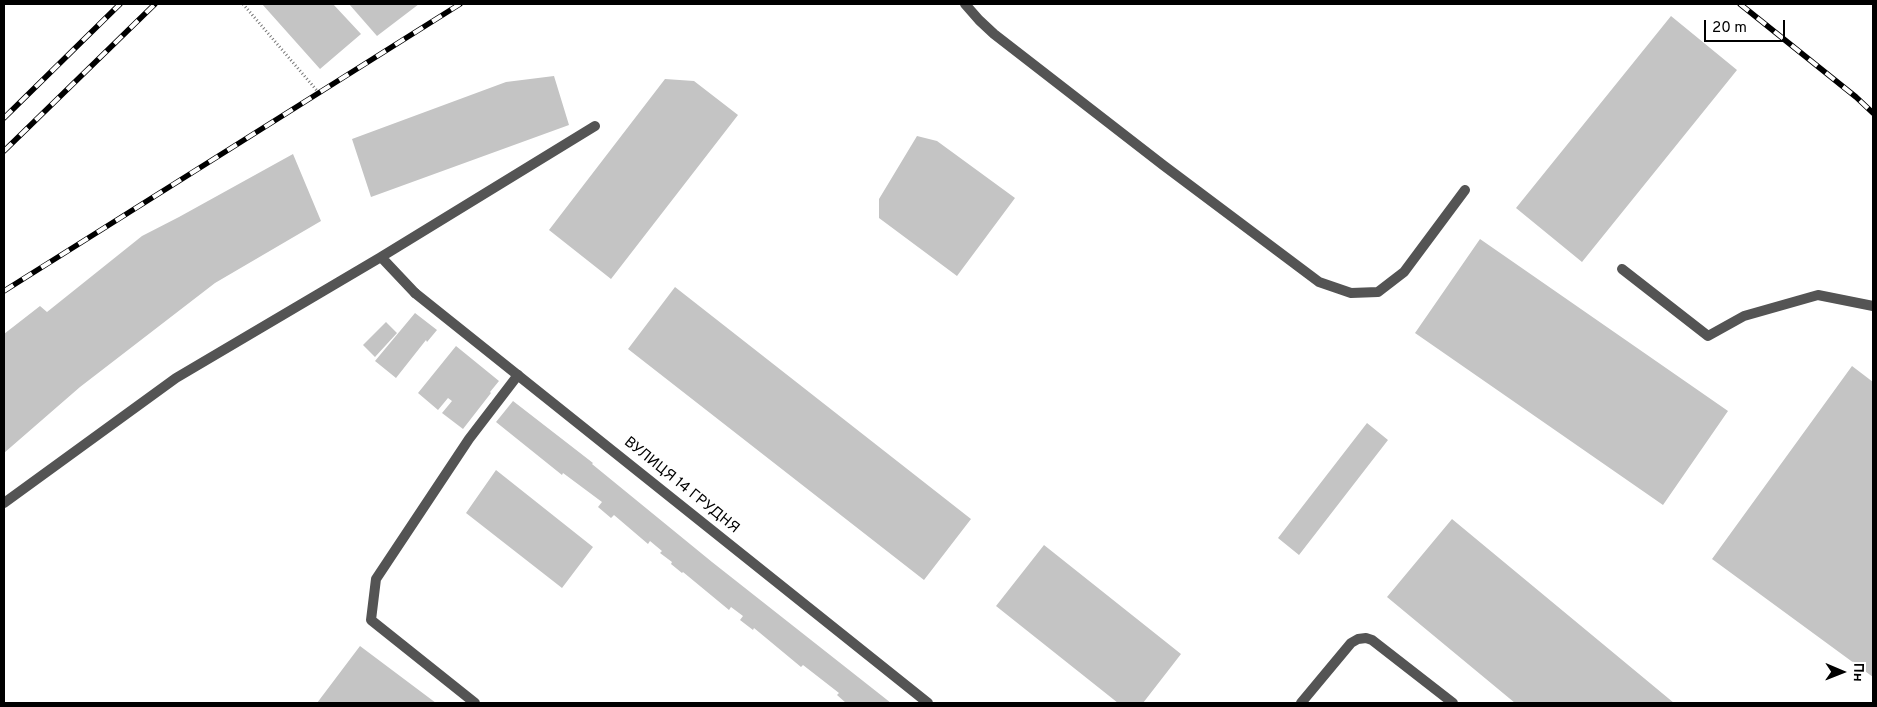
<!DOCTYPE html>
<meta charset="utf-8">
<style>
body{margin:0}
#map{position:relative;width:1877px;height:707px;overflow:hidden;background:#fff;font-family:Overpass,sans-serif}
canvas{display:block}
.frame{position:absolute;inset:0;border:5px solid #000;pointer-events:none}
.north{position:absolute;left:1817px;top:647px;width:50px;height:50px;-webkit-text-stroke:4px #fff;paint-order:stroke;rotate:91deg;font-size:14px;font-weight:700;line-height:20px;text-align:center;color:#000}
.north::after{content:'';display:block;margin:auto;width:18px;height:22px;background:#000;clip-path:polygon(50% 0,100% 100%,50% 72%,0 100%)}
.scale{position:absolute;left:1704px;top:20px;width:81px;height:22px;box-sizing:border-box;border:2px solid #000;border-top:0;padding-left:6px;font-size:15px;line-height:18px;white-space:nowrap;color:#000;-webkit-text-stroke:4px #fff;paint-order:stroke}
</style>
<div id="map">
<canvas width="1877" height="707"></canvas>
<div class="frame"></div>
<div class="north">Пн</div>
<div class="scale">20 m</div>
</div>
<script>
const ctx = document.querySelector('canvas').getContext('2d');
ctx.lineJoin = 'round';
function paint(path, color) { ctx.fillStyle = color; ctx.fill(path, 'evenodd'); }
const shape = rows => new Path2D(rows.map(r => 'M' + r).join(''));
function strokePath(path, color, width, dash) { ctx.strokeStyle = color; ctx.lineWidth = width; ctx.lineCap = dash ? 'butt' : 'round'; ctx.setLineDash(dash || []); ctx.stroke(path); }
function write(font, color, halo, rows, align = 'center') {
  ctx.font = font + ' Overpass,sans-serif'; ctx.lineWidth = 4.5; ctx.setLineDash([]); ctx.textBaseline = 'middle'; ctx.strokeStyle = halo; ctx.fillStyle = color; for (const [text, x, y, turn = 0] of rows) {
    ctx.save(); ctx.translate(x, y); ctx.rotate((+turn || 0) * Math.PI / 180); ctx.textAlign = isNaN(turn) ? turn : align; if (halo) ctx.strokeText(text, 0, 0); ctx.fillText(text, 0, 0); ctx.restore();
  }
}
paint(shape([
 [262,4,333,4,361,34,320,69],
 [349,4,419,4,377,36],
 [1671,16,1737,70,1582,262,1516,208],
 [554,76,569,125,371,197,352,139,506,82],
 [665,79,694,81,738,115,611,279,549,230],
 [917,136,937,141,1015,198,957,276,879,218,879,199],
 [293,154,321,221,215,283,80,387,4,453,4,334,40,306,47,312,142,236,179,217],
 [1480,239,1728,411,1663,505,1415,333],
 [675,287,971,519,924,580,628,349],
 [415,313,437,330,427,342,426,340,396,378,375,361],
 [386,322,397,333,375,357,363,345],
 [456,346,499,381,490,392,491,393,463,429,442,413,452,401,448,398,438,410,418,393],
 [1852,366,1873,382,1873,677,1712,559],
 [513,401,593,463,592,464,712,562,891,703,846,703,837,695,839,693,803,665,801,667,754,628,753,630,740,620,743,616,731,607,729,610,683,572,682,573,671,564,672,562,660,553,662,551,650,541,648,544,614,515,611,518,598,507,602,502,563,473,562,475,496,422],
 [1367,423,1388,440,1299,555,1278,538],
 [496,470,593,547,562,588,466,513],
 [1452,519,1674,703,1515,703,1387,597],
 [1044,545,1181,654,1143,703,1118,703,996,606],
 [360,646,436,703,317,703]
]), '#c4c4c4');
strokePath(shape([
 [243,4,319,93]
]), '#767676', 3, [1, 2.5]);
strokePath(shape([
 [965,4,979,20,994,34,1163,165,1319,282,1351,293,1378,292,1404,272,1465,190],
 [381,257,595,126],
 [1622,269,1708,336,1744,316,1818,295,1873,306],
 [4,503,176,378,381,257,415,293],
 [475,703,371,620,376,579,469,439,518,375],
 [1301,703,1351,643,1358,639,1366,638,1372,640,1453,703]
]), '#545454', 10);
strokePath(shape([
 [415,293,928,703]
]), '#545454', 10);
const rail = shape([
 [1740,4,1856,97,1873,113],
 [4,118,120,4],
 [4,151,155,4],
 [4,291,460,4]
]);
strokePath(rail, '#000', 5.5);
strokePath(rail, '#fff', 4, [11]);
write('15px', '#000', '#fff', [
 ["ВУЛИЦЯ 14 ГРУДНЯ",681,486,39]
]);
</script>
